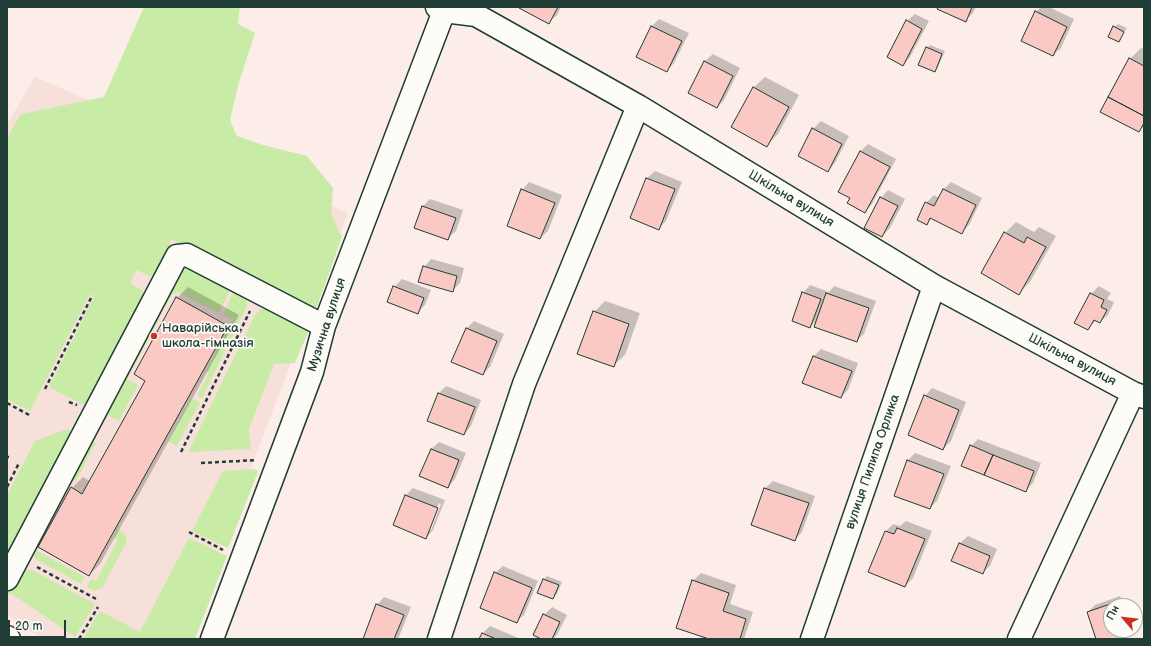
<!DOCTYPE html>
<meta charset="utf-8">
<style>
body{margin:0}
#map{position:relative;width:1151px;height:646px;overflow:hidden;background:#fcede8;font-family:"Balsamiq Sans",sans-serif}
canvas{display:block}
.frame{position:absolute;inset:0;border:8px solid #1f3d34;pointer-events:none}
.north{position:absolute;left:1103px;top:598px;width:40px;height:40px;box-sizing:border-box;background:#fdfcf7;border:1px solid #a4b0a9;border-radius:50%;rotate:298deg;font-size:11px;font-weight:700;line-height:16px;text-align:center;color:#1f3d34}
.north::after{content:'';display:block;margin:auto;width:14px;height:18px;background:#c8321e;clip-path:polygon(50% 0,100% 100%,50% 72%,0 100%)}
.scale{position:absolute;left:8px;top:620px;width:58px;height:18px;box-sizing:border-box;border:2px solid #1f3d34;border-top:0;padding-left:5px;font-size:12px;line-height:14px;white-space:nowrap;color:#1f3d34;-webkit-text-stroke:3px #fdfcf7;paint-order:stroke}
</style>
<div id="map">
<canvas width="1151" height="646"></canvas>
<div class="frame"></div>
<div class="north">Пн</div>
<div class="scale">20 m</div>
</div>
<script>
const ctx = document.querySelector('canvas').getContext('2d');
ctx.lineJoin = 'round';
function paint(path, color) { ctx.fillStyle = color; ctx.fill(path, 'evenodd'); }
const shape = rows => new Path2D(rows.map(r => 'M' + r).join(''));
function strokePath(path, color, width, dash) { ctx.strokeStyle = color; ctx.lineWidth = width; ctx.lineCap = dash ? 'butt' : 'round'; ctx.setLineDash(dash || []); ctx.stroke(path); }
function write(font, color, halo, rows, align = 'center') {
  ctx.font = font + ' "Balsamiq Sans",sans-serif'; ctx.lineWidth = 3.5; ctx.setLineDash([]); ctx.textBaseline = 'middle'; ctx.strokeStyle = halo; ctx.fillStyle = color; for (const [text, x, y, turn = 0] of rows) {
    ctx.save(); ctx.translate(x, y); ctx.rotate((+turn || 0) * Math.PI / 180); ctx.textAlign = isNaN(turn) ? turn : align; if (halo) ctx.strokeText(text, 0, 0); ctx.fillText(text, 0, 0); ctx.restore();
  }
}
paint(shape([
 [35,77,348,213,186,639,42,639,7,615,7,124]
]), '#f7dfda');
paint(shape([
 [144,7,240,7,238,24,255,33,239,82,230,120,237,136,263,145,307,156,333,188,331,214,342,237,316,309,303,309,171,239,169,242,173,249,159,273,149,276,137,270,130,283,142,290,145,305,90,408,49,387,94,297,90,294,30,411,7,399,7,138,21,114,104,97],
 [191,265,232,286,219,313,177,292,172,294,166,306,158,301,181,267],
 [236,287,247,297,247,306,202,398,197,396,209,373,206,371,233,320,223,315],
 [271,307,291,316,288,321,298,326,300,320,309,330,295,363,274,364,249,429,251,449,188,452,255,315,262,309],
 [151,315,159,319,127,379,138,385,119,421,100,411],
 [191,398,200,402,177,446,168,441],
 [67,429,77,434,7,566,7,495,35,441],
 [87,438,96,443,76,481,67,476],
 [256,469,258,472,228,548,192,531,223,471],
 [118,529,123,532,127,541,102,588,94,591,87,587,91,579,96,581,118,540,114,537],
 [189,538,227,556,195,639,83,639,100,611,140,632],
 [32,548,85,577,81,584,37,560,33,555],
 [26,570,32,570,95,604,75,637,12,594,7,595,7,590,14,577]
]), '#c8eca5');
paint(shape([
 [521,7,561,7,557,15,549,22],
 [939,7,976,7,973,13,965,21],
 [1041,7,1049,7,1074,19,1061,48,1053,55,1036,12],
 [915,14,929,21,910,57,903,65,907,21],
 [659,19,689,33,674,63,667,71,637,56,652,26],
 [1118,24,1127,28,1119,41,1114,27],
 [930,45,945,51,938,67,935,71,927,48],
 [1141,48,1144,49,1144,126,1139,131,1130,59],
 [713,54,740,68,724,100,717,107,689,93,705,61],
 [765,77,799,95,778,134,767,145,753,88],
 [821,121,849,136,835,163,828,171,799,156,813,129],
 [868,144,896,159,872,204,865,212,851,198,839,191,861,151],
 [655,171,682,182,666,221,659,228,631,217,647,178],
 [529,182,562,195,548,231,540,238,522,190],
 [951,182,982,198,969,225,961,233,932,218,926,224,926,203,934,195,939,198,943,190],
 [888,190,905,199,890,228,882,236,881,198],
 [430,199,463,210,456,231,448,238,423,206],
 [1016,222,1034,232,1039,227,1056,236,1030,282,1019,293,1005,233],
 [431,259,464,268,460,283,452,291,424,267],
 [402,279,431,290,425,305,418,312,394,287],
 [810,285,829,292,834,286,876,301,864,334,856,341,818,319,810,327,803,293],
 [1099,286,1111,293,1107,299,1114,302,1108,315,1100,322,1096,320,1088,329,1076,322,1091,294],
 [188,287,239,315,100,564,89,575,72,488,83,477,90,481,147,380,177,298],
 [605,301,640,313,625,355,613,366,594,312],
 [474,321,504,334,490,367,483,374,466,329],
 [821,349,858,363,848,390,841,397,804,382,814,356],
 [446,386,481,400,471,426,464,434,439,393],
 [932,388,966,402,951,441,943,449,925,396],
 [978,439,1041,463,1033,483,1026,490,971,446],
 [439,442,466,453,455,479,448,487,420,475,431,449],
 [915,453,951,466,937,501,930,508,908,460],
 [773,481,815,496,802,532,795,540,752,524,765,488],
 [413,488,445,500,433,530,426,538,394,525,406,495],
 [439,503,441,504,431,530,428,530],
 [906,521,932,531,913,578,905,586,886,531,893,524,900,526],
 [968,536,997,549,990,566,982,573,953,561,960,543],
 [503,566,538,581,524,615,516,622,495,573],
 [701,573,736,585,730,604,753,612,744,639,712,639,693,581],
 [547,576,562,582,557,594,553,598,543,580],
 [1120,596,1124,606,1111,606,1111,630,1130,630,1124,636,1117,639,1097,639,1088,612,1095,605],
 [384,597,411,607,398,639,364,639,377,605],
 [552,607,567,615,557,635,553,639,543,639,544,615],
 [490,626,521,639,480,639,483,633]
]), '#0003');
const building = shape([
 [520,7,558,7,549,24,519,8,520,7],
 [938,7,972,7,966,22,937,9,938,7],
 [1035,11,1067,27,1053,56,1021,41,1035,11],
 [906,20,922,29,903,66,887,57,906,20],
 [651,26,682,41,667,72,636,57,651,26],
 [1113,26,1124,32,1119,42,1108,37,1113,26],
 [926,47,942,54,935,72,918,65,926,47],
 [1129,58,1144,66,1144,116,1108,97,1129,58],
 [704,61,733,76,717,108,688,93,704,61],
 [753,87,789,107,767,147,731,127,753,87],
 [1108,97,1144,116,1144,123,1139,132,1100,112,1108,97],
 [812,128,842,144,828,172,798,156,812,128],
 [860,151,890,167,865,213,847,203,850,198,838,192,860,151],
 [646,178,675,189,659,230,630,218,646,178],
 [521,189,555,203,540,239,507,226,521,189],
 [943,189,976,205,962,234,930,218,927,225,917,220,925,202,934,206,943,189],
 [880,197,898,206,882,237,864,228,880,197],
 [422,206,456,218,448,240,414,228,422,206],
 [1004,232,1024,243,1027,237,1046,247,1019,295,981,273,1004,232],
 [423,266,457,276,453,292,418,282,423,266],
 [393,286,424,298,418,314,387,302,393,286],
 [802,292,821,299,810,328,792,321,802,292],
 [826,293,869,308,857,342,814,327,826,293],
 [1090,293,1104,300,1101,307,1107,310,1100,323,1094,320,1088,330,1074,323,1090,293],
 [176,297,228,326,89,576,38,547,71,487,82,494,145,381,134,374,176,297],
 [593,311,629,324,614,367,577,354,593,311],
 [466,328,497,341,483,375,451,362,466,328],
 [813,356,852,371,841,398,802,383,813,356],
 [438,393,475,407,464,435,427,421,438,393],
 [924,395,959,410,943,450,908,435,924,395],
 [970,445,993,455,984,475,961,466,970,445],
 [431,449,459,460,448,488,419,476,431,449],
 [993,455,1034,471,1026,492,984,475,993,455],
 [907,460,944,474,930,509,894,496,907,460],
 [764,488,809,503,795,541,751,525,764,488],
 [405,495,438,508,426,539,393,525,405,495],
 [897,528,925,539,905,587,868,572,885,531,894,534,897,528],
 [959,543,990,556,983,574,951,561,959,543],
 [494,572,532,588,517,623,480,608,494,572],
 [543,579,559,585,553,599,537,593,543,579],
 [692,580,729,593,723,611,746,619,740,639,709,639,676,628,692,580],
 [1113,603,1114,606,1111,606,1111,630,1122,630,1125,637,1120,639,1096,639,1087,612,1113,603],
 [376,604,404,615,394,639,363,639,376,604],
 [543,614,560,622,552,639,541,639,533,635,543,614],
 [482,633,496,639,479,639,482,633]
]);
paint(building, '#fac9c4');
strokePath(building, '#1f3d34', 1);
const minor = shape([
 [437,7,444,11,476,15,638,106,934,286,1133,393,1144,397],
 [7,579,177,256,187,255,324,326],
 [7,637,9,639],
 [212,639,312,372,324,326,444,11],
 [439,639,524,384,638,106],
 [812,639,934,286],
 [1019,639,1133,393]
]);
strokePath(minor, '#1f3d34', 25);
strokePath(shape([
 [45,389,91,298],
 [69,402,77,405],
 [7,403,31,416],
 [181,452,250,311],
 [7,457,9,457],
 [201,463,257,460],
 [7,487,19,463],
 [189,532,223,550],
 [37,567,98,600],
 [79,639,98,607]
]), '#1f3d34', 2.5, [4, 3]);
strokePath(minor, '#fdfcf7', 22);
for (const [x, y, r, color] of [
 [154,336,4,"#c8321e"]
]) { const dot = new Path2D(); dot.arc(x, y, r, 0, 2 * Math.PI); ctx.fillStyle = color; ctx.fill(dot); strokePath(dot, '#fdfcf7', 1.5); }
write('13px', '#1f3d34', '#fdfcf7', [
 ["Шкільна вулиця",791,199,31],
 ["Музична вулиця",327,325,-72],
 ["Шкільна вулиця",1072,360,28],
 ["вулиця Пилипа Орлика",873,462,-71]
]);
write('13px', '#1f3d34', '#fdfcf7', [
 ["Наварійська",162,329],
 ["школа-гімназія",162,344]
], 'left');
</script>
